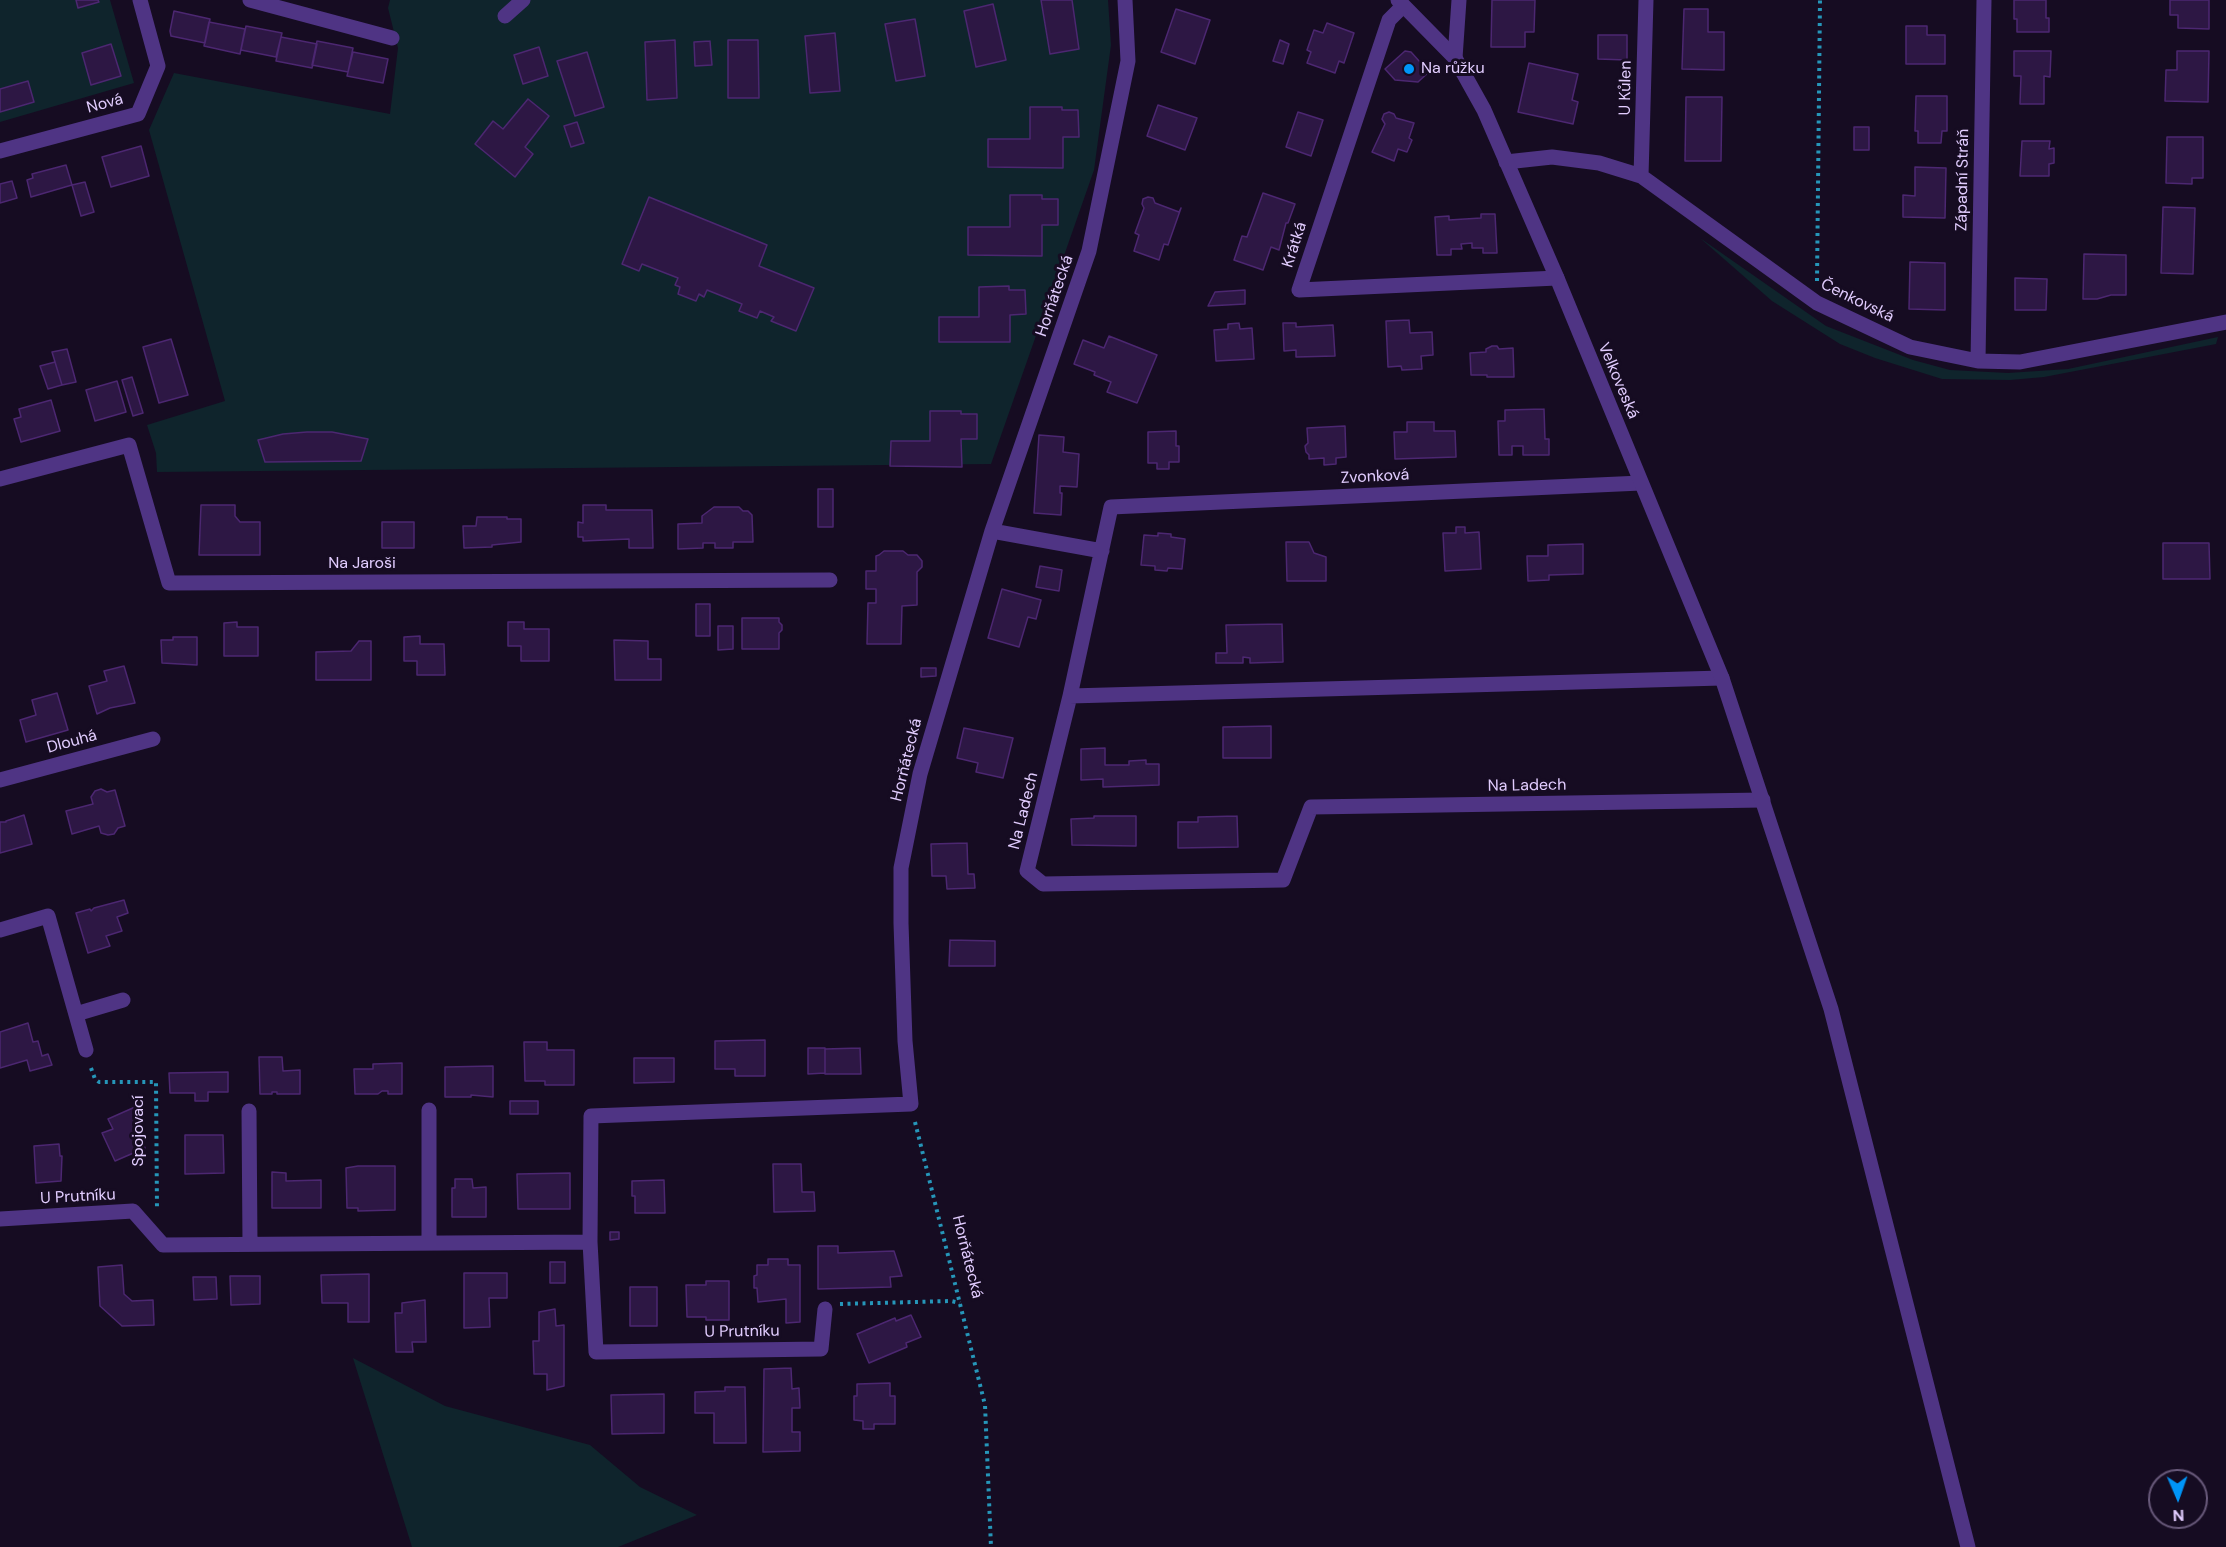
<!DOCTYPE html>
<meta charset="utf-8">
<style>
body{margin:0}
#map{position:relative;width:2226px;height:1547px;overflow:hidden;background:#160c22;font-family:"DM Sans",sans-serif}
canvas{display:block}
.north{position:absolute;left:2148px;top:1469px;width:60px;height:60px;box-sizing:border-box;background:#160c22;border:2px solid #68597a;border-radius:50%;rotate:178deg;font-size:16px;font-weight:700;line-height:24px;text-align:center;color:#e2cdff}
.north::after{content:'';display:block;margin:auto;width:21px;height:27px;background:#0095f8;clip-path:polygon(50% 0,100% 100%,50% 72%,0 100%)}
</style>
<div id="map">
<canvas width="2226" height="1547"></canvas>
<div class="north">N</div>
</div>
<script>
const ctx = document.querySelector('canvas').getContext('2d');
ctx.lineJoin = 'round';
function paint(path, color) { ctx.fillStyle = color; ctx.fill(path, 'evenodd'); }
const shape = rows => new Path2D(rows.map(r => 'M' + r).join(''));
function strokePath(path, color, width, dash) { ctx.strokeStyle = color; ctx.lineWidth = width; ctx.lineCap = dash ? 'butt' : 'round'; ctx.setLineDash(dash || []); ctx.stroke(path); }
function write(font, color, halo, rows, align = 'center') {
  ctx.font = font + ' "DM Sans",sans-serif'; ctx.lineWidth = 6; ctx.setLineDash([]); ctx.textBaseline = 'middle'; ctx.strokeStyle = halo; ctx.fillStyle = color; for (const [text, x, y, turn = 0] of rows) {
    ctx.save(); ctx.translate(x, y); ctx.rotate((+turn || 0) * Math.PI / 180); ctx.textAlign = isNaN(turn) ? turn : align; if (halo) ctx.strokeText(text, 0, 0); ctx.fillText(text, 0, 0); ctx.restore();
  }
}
paint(shape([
 [0,0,110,0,134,83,0,122],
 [390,0,1108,0,1111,45,1094,170,991,464,157,472,156,453,147,425,225,401,149,130,174,73,390,114,398,48,388,8],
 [1700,238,1826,326,1913,360,1950,370,2008,373,2068,369,2218,337,2216,344,2044,377,2010,380,1942,379,1875,358,1840,344,1772,301],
 [353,1358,445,1406,590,1445,640,1487,697,1515,618,1547,412,1547]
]), '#0f242c');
const building = shape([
 [76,0,98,0,99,2,78,8,76,0],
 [1041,0,1072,0,1079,49,1050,54,1041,0],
 [1492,0,1535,0,1534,32,1525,32,1525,47,1491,47,1492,0],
 [2014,0,2046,0,2046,18,2049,18,2049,32,2017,32,2017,19,2014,19,2014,0],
 [2170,0,2209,0,2209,29,2178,28,2178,15,2170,15,2170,0],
 [993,4,1006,60,976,67,964,11,993,4],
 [1176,9,1210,20,1195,64,1161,52,1176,9],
 [1684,9,1708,9,1708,32,1724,32,1724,70,1682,69,1684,9],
 [174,11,210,19,205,43,171,36,170,31,174,11],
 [915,19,925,76,896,81,885,24,915,19],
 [209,22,245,29,240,54,204,46,209,22],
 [1327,23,1354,33,1344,63,1339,61,1335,73,1307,63,1311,52,1307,50,1314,30,1323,33,1327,23],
 [246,26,282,33,276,57,241,50,246,26],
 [1906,26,1927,26,1927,35,1945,35,1945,64,1906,64,1906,26],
 [835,33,840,91,810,93,805,36,835,33],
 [1598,35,1627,35,1627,60,1598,59,1598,35],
 [281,37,317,44,312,68,276,61,281,37],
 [675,40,677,98,647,100,645,42,675,40],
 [728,40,758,40,759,98,728,98,728,40],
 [1280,40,1289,44,1283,64,1273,61,1280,40],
 [317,41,353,48,348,72,312,65,317,41],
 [710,41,712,65,695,66,694,42,710,41],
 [111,44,121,76,91,85,82,53,111,44],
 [539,47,548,76,523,84,514,55,539,47],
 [1405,51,1411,52,1429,72,1418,82,1395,80,1385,69,1405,51],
 [2014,51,2051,51,2050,77,2044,76,2044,104,2020,104,2021,76,2014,76,2014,51],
 [2177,51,2209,51,2208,102,2165,101,2166,70,2177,70,2177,51],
 [353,52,388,59,383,83,347,76,353,52],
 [587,52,604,107,575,116,557,61,587,52],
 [1529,63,1578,74,1572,100,1578,102,1573,124,1518,112,1529,63],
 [28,81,34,102,0,112,0,89,28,81],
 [1916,96,1947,96,1947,131,1942,131,1941,143,1918,143,1918,131,1915,131,1916,96],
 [1686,97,1722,97,1721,161,1685,161,1686,97],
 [528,99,549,116,525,147,533,154,515,177,475,144,493,121,503,129,528,99],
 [1158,105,1197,118,1185,150,1147,136,1158,105],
 [1030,107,1062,107,1062,110,1078,110,1079,137,1063,137,1063,168,988,167,988,139,1030,139,1030,107],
 [1298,112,1323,120,1311,156,1286,147,1298,112],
 [1389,112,1394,114,1396,118,1414,123,1409,138,1412,140,1407,152,1398,149,1394,161,1372,152,1385,124,1382,119,1384,114,1389,112],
 [577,122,584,143,571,147,564,126,577,122],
 [1854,127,1869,127,1869,150,1854,150,1854,127],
 [2167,137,2203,137,2203,178,2192,178,2192,184,2166,183,2167,137],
 [2022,141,2050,141,2049,149,2054,148,2054,163,2049,164,2049,176,2020,176,2022,141],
 [141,146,149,176,111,187,102,157,141,146],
 [66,165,72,185,31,197,27,180,33,178,32,174,66,165],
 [1915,167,1946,168,1945,218,1903,217,1903,195,1915,196,1915,167],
 [12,181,17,198,0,203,0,184,12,181],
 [85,182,94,212,81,216,72,185,85,182],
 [1263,193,1295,204,1288,223,1286,223,1279,250,1271,247,1263,270,1234,260,1242,236,1247,237,1263,193],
 [1010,195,1042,195,1042,199,1058,199,1058,225,1042,225,1042,256,968,255,968,227,1010,227,1010,195],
 [649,197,767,245,759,266,814,288,796,331,771,321,774,317,760,311,757,318,739,311,742,304,707,290,704,297,699,294,696,301,678,294,680,287,675,285,678,278,642,264,639,271,622,264,649,197],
 [1148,197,1153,198,1155,203,1179,212,1181,208,1168,245,1164,244,1159,260,1134,251,1139,235,1135,233,1144,208,1142,204,1143,199,1148,197],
 [2163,207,2195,208,2193,274,2161,273,2163,207],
 [1481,214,1495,214,1497,253,1483,253,1483,248,1472,248,1472,243,1461,244,1462,249,1451,249,1451,255,1437,255,1435,217,1449,216,1449,220,1481,218,1481,214],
 [2084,254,2126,255,2126,295,2111,295,2097,299,2083,299,2084,254],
 [1910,262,1945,263,1945,310,1909,309,1910,262],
 [2015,278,2047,279,2046,310,2015,310,2015,278],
 [1009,286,1009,290,1025,290,1026,314,1010,315,1010,342,939,342,939,317,979,317,979,287,1009,286],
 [1245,290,1245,304,1208,306,1215,292,1245,290],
 [1409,320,1410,333,1432,332,1433,355,1421,356,1422,369,1402,370,1401,366,1388,367,1386,321,1409,320],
 [1239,323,1240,329,1252,328,1254,359,1216,361,1214,330,1228,329,1228,324,1239,323],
 [1283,323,1296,323,1296,327,1333,325,1335,356,1296,357,1296,350,1284,351,1283,323],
 [1109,336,1157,355,1137,403,1107,392,1111,382,1094,375,1095,372,1074,364,1083,340,1104,348,1109,336],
 [171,339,188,395,159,403,143,347,171,339],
 [1492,346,1497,346,1499,349,1513,348,1514,377,1487,377,1487,375,1471,375,1470,353,1486,352,1486,349,1492,346],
 [67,349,76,382,62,385,52,352,67,349],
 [55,362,62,385,48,389,40,366,55,362],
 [132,377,143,413,133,416,122,380,132,377],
 [117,381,126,412,95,421,86,390,117,381],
 [51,400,60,431,21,442,14,419,21,417,19,409,51,400],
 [1544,409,1545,439,1549,439,1549,455,1523,455,1523,446,1512,446,1512,455,1499,455,1498,421,1505,421,1505,410,1544,409],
 [930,411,961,411,961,414,977,414,977,439,961,439,962,467,890,466,891,441,930,441,930,411],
 [1407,422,1434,422,1434,431,1455,431,1456,457,1395,459,1394,432,1407,432,1407,422],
 [1345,426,1346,457,1336,458,1336,464,1324,465,1324,458,1309,459,1309,455,1306,452,1305,446,1308,443,1307,428,1345,426],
 [1176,431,1176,446,1179,446,1179,462,1169,462,1169,469,1157,469,1157,463,1148,463,1148,432,1176,431],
 [307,432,332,432,368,439,361,461,265,462,258,440,283,434,307,432],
 [1039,435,1064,437,1063,452,1079,454,1077,487,1060,486,1060,493,1062,493,1061,515,1034,513,1039,435],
 [818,489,833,489,833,527,818,527,818,489],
 [201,505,235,505,235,516,240,522,260,522,260,555,199,555,201,505],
 [583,505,606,505,606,510,652,510,653,548,629,548,629,539,583,541,583,537,578,537,578,522,583,523,583,505],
 [714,507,739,507,743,511,748,511,752,515,753,542,733,542,733,548,715,548,715,543,703,543,703,548,678,549,678,524,702,523,702,516,714,507],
 [477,517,507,517,507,519,521,519,521,542,492,545,492,547,464,548,463,526,476,526,477,517],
 [382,522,414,522,414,548,382,548,382,522],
 [1456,527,1465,527,1465,533,1479,532,1481,569,1445,571,1443,533,1456,533,1456,527],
 [1158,533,1171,534,1171,537,1185,539,1182,569,1168,568,1167,571,1155,570,1155,566,1141,565,1144,535,1158,536,1158,533],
 [1286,542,1309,542,1314,553,1326,557,1326,581,1287,581,1286,542],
 [2163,543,2209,543,2210,579,2163,579,2163,543],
 [1583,544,1583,574,1549,575,1549,580,1528,581,1527,556,1548,556,1548,545,1583,544],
 [884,551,903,551,908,555,917,555,922,561,922,567,917,572,917,605,902,606,901,644,867,644,868,603,876,603,876,589,866,589,866,571,876,571,876,556,879,555,884,551],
 [1040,566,1062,570,1059,591,1036,587,1040,566],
 [1002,589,1041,600,1036,619,1028,617,1019,647,988,638,1002,589],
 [696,604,710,604,710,636,696,636,696,604],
 [742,618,779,618,779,622,782,625,782,630,779,633,779,649,742,649,742,618],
 [237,622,237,627,258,627,258,656,224,656,224,623,237,622],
 [508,622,524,622,524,629,549,629,549,661,521,661,521,646,508,646,508,622],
 [1282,624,1283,662,1250,663,1250,658,1243,657,1243,663,1216,663,1216,653,1227,653,1226,625,1282,624],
 [718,626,733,626,733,649,718,650,718,626],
 [420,636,420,644,444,644,445,675,417,675,417,661,404,661,404,637,420,636],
 [173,637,197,637,197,665,162,663,161,640,173,640,173,637],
 [614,640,648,641,648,659,661,659,661,680,615,680,614,640],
 [359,641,371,641,371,680,316,680,316,652,351,651,359,641],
 [124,666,135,703,110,708,97,714,89,686,107,681,104,671,124,666],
 [921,668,936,668,936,676,921,677,921,668],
 [57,693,68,730,26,742,20,720,36,715,32,700,57,693],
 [1271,726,1271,758,1223,758,1223,727,1271,726],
 [964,728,1013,738,1003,778,976,772,978,763,957,758,964,728],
 [1105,748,1105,765,1129,765,1129,761,1146,760,1146,764,1159,764,1159,785,1103,787,1103,779,1081,780,1081,749,1105,748],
 [101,789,107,792,115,790,125,826,118,828,114,834,108,835,101,833,99,826,72,834,66,811,93,804,91,797,95,791,101,789],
 [24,815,32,844,0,853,0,822,6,822,6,821,24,815],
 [1094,816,1136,816,1136,846,1072,845,1071,819,1094,818,1094,816],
 [1237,816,1238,847,1178,848,1178,822,1198,822,1198,817,1237,816],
 [967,843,968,874,974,874,975,888,947,889,946,876,932,876,931,844,967,843],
 [124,900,128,913,117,917,122,931,106,936,110,946,88,953,76,913,90,909,91,911,94,908,124,900],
 [950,940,995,941,995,966,949,966,950,940],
 [28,1023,33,1042,38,1041,42,1056,48,1054,52,1065,30,1071,27,1060,0,1068,0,1032,28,1023],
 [765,1040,765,1076,735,1076,735,1069,715,1069,715,1041,765,1040],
 [524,1042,547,1042,547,1050,574,1050,574,1085,545,1085,545,1081,525,1081,524,1042],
 [808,1048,825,1048,825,1073,808,1074,808,1048],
 [860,1048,861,1074,825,1074,825,1049,860,1048],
 [259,1057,282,1057,283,1071,300,1070,300,1094,277,1094,277,1092,272,1092,272,1094,260,1094,259,1057],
 [634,1058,674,1058,674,1082,634,1083,634,1058],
 [402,1063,402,1094,388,1094,388,1091,382,1091,378,1094,355,1094,354,1069,373,1069,373,1064,402,1063],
 [493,1066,493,1097,471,1095,471,1097,445,1097,445,1067,493,1066],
 [228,1072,228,1092,208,1092,208,1101,195,1101,195,1093,170,1093,169,1073,228,1072],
 [510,1101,538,1101,538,1114,510,1114,510,1101],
 [135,1107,141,1120,135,1123,137,1128,142,1130,144,1135,142,1140,145,1148,115,1161,102,1133,113,1129,108,1119,135,1107],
 [185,1135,223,1135,224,1173,185,1174,185,1135],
 [59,1144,60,1156,62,1156,61,1181,36,1183,34,1146,59,1144],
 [773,1164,801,1164,802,1192,814,1192,815,1211,774,1212,773,1164],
 [358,1166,395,1166,395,1210,358,1211,358,1208,347,1208,346,1168,358,1166],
 [272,1172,286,1173,286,1181,321,1180,321,1208,272,1208,272,1172],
 [570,1173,570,1209,518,1209,517,1174,570,1173],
 [455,1179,472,1179,473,1188,486,1187,486,1217,452,1217,452,1188,455,1188,455,1179],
 [664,1180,665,1213,635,1213,635,1196,632,1196,632,1181,664,1180],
 [610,1232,619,1232,619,1239,610,1240,610,1232],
 [818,1246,838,1246,838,1253,894,1251,902,1276,890,1277,891,1287,818,1289,818,1246],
 [768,1259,788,1259,788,1265,800,1265,800,1322,786,1323,786,1299,758,1302,757,1288,754,1288,754,1276,757,1275,757,1265,768,1265,768,1259],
 [550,1262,565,1262,565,1283,550,1283,550,1262],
 [122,1265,124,1294,132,1301,153,1300,154,1325,122,1326,100,1306,98,1267,122,1265],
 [464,1273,507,1273,507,1298,489,1298,490,1327,464,1328,464,1273],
 [369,1274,369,1322,348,1322,348,1303,322,1303,321,1275,369,1274],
 [230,1276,260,1276,260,1304,231,1305,230,1276],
 [193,1277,216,1277,217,1299,194,1300,193,1277],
 [706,1281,729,1281,729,1320,706,1320,706,1317,687,1317,686,1285,706,1285,706,1281],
 [630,1287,657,1287,657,1326,630,1326,630,1287],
 [425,1300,426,1342,412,1342,413,1352,396,1352,395,1313,402,1313,402,1303,425,1300],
 [555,1309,556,1326,564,1325,564,1386,547,1390,547,1374,534,1374,533,1341,539,1341,539,1312,555,1309],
 [911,1315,921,1337,906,1343,907,1347,869,1363,857,1334,895,1318,896,1321,911,1315],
 [791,1368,792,1389,799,1388,800,1408,792,1408,792,1432,800,1432,800,1451,763,1452,764,1369,791,1368],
 [890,1383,890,1396,895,1396,895,1424,874,1424,874,1429,863,1429,863,1421,854,1420,854,1396,857,1396,857,1384,890,1383],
 [725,1387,745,1387,746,1443,714,1443,714,1413,695,1413,695,1392,725,1391,725,1387],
 [664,1394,664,1433,612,1434,611,1395,664,1394]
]);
paint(building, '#2d1744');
strokePath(building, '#4c2771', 1.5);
strokePath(shape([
 [1817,281,1820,0],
 [91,1068,95,1079,99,1082,156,1082,157,1210],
 [915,1122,985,1405,991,1547],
 [840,1304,951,1301,960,1303]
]), '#2696b9', 4, [3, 4.5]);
strokePath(shape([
 [250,0,392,38],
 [1403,6,1389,20,1299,290,1557,278],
 [505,16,523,0],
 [1455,58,1459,0],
 [0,151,138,114,158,66,140,0],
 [1506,162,1552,157,1599,163,1641,176,1817,303,1910,347,1978,361,2020,362,2226,322],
 [1641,176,1646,0],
 [1978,361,1984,0],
 [0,479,129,445,169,583,830,580],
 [992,531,1102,551],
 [1722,678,1070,696,1027,871,1043,884,1283,880,1311,807,1763,800],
 [1070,696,1111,507,1641,483],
 [0,780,153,739],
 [0,930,48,916,86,1050],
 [76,1014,123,1000],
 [429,1110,429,1243],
 [249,1111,250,1244],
 [0,1219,133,1211,163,1245,590,1242,596,1352,821,1349,825,1309],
 [590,1242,591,1116,911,1104,905,1041,901,923,901,868,920,774,992,531,1089,251,1128,61,1125,0]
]), '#4f3484', 15);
strokePath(shape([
 [1398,0,1455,58,1484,110,1557,278,1722,678,1831,1009,1968,1547]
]), '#4f3484', 15);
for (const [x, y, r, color] of [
 [1409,69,6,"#0095f8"]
]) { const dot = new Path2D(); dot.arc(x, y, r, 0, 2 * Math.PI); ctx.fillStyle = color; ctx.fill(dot); strokePath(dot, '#160c22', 2); }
write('16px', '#e2cdff', '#160c22', [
 ["Na růžku",1421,69]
], 'left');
write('16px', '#e2cdff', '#160c22', [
 ["U Kůlen",1626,88,-89],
 ["Nová",105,104,-15],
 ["Západní Stráň",1963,180,-89],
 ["Krátká",1295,245,-72],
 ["Horňátecká",1055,296,-71],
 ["Čenkovská",1857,301,26],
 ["Velkoveská",1618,381,67],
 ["Zvonková",1375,477,-3],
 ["Na Jaroši",362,564],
 ["Dlouhá",72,742,-15],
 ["Horňátecká",907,760,-76],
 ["Na Ladech",1527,786,-1],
 ["Na Ladech",1024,811,-76],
 ["Spojovací",139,1131,-90],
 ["U Prutníku",78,1197,-3],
 ["Horňátecká",967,1257,76],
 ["U Prutníku",742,1332,-1]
]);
</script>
